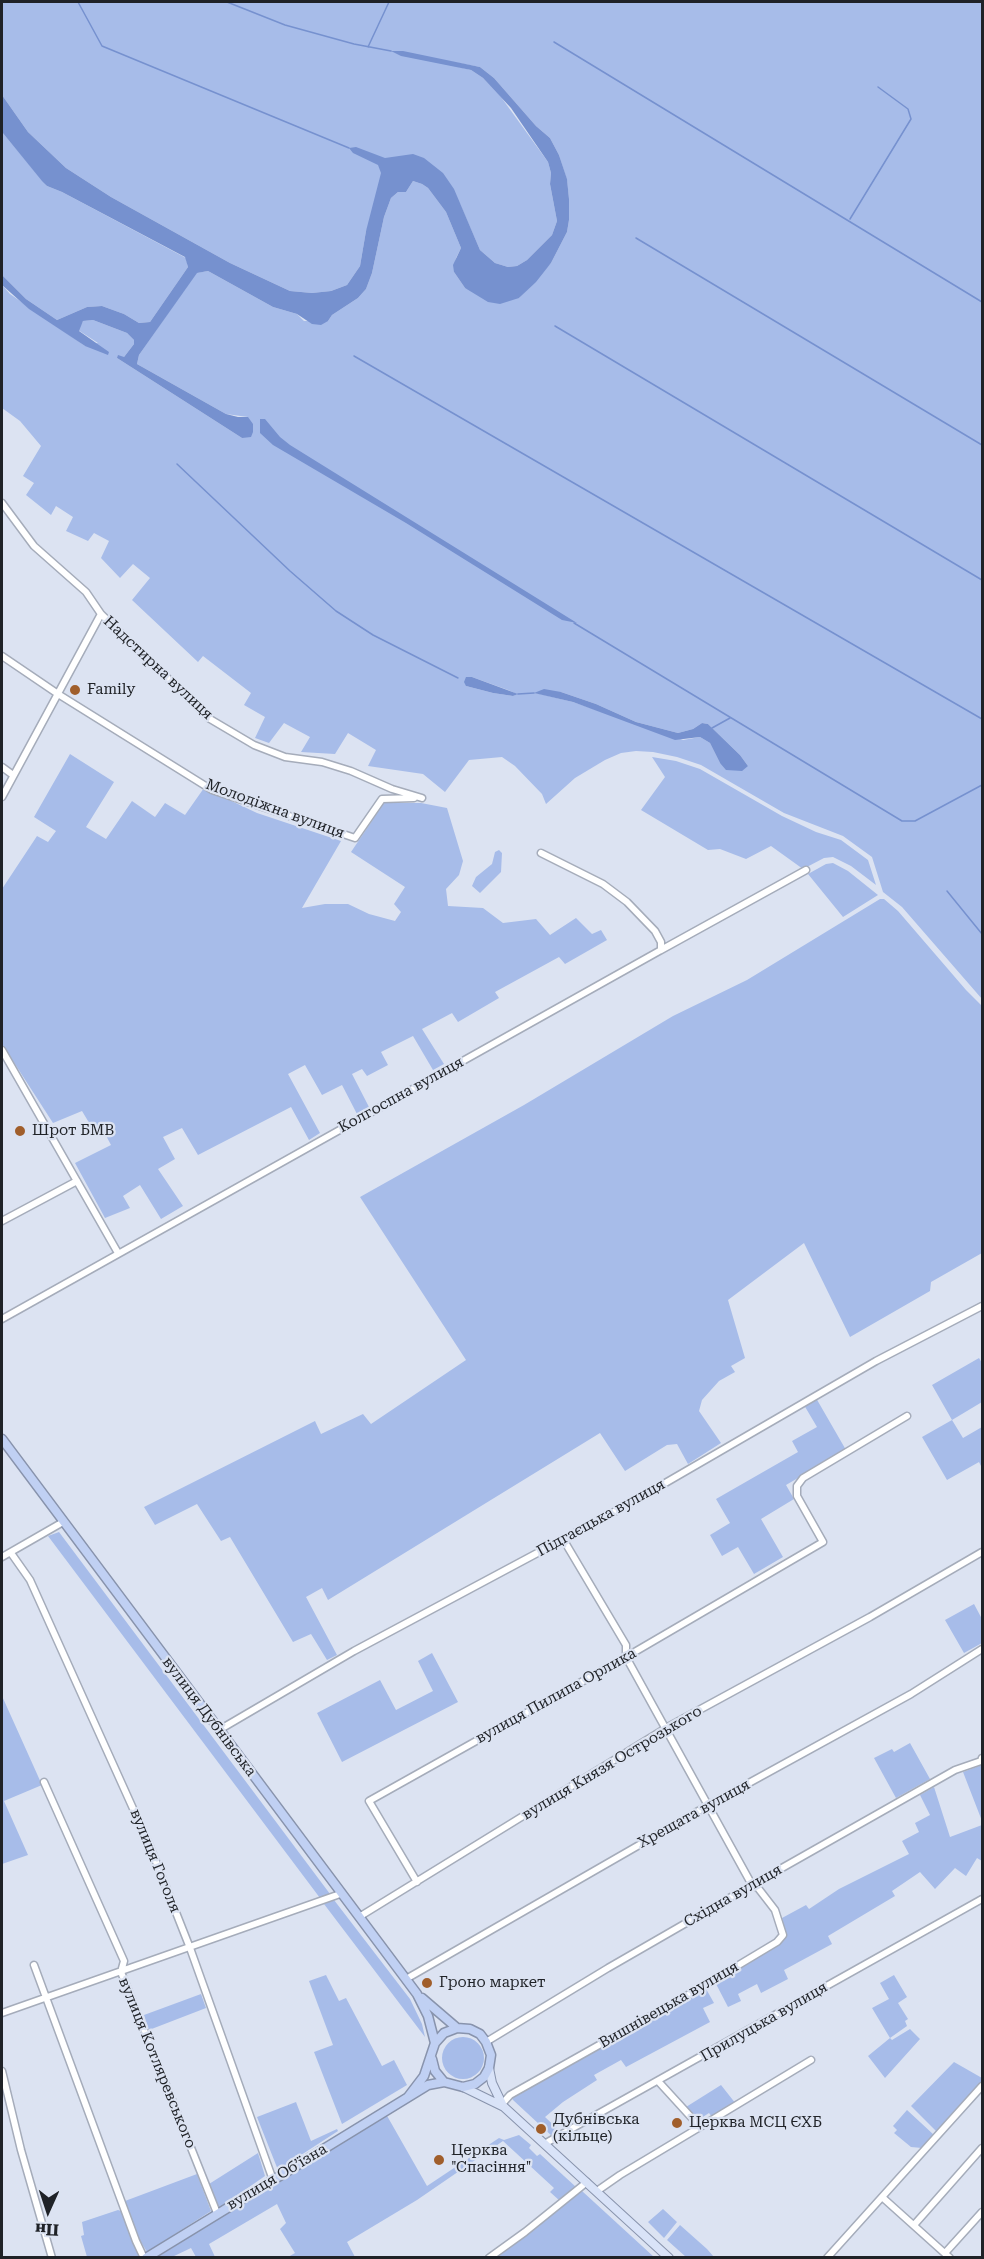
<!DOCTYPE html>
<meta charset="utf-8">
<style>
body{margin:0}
#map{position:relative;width:984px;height:2259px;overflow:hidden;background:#dce3f2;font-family:"Roboto Serif",serif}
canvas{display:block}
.frame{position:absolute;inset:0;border:3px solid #1f2227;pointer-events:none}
.north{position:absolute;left:18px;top:2181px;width:60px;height:60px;-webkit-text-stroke:4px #dce3f2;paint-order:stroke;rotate:183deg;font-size:16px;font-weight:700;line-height:24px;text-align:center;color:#1f2227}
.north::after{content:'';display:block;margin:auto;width:21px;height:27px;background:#1f2227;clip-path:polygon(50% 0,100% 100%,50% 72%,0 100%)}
</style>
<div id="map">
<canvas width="984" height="2259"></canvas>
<div class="frame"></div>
<div class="north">Пн</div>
</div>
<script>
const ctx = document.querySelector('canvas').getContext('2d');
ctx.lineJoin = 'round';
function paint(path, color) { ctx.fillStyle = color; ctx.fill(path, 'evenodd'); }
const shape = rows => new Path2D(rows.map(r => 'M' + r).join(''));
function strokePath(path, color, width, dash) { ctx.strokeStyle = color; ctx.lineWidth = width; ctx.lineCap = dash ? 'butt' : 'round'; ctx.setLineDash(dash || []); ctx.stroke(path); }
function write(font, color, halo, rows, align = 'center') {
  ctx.font = font + ' "Roboto Serif",serif'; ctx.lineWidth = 4.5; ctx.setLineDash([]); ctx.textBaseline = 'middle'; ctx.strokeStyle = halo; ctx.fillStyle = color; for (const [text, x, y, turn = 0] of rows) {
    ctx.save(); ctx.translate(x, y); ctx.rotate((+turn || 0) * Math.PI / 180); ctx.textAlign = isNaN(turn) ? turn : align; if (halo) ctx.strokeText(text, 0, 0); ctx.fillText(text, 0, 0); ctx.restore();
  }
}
paint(shape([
 [2,2,982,2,982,999,902,907,883,892,872,857,843,836,784,813,701,765,677,757,653,752,636,751,621,753,605,760,575,778,546,804,542,794,515,766,502,757,469,760,445,792,423,774,368,766,376,750,348,733,335,754,301,752,310,737,284,723,269,743,255,738,265,717,244,705,251,693,203,656,198,662,132,600,150,578,133,564,120,578,101,558,109,541,94,533,88,541,66,531,73,517,56,506,51,515,26,495,34,483,23,476,41,446,20,421,2,408,2,285,10,294,85,346,98,343,78,330,83,321,93,320,127,333,134,340,134,344,124,357,117,358,242,438,248,417,226,414,137,364,139,355,196,273,208,271,273,307,297,314,304,321,328,321,332,315,358,298,366,289,372,273,384,217,391,198,398,192,406,192,413,181,422,184,428,188,446,212,461,248,456,258,454,272,465,288,519,298,551,263,567,232,569,220,569,199,567,180,559,155,550,138,536,126,494,78,480,67,393,51,471,70,483,78,501,97,548,162,551,173,550,184,557,221,552,235,527,260,517,266,508,267,495,263,480,250,460,204,406,162,366,231,360,266,347,285,331,291,312,293,290,291,230,263,111,197,66,168,28,132,2,95],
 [472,677,508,690,517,694,513,696,493,693,466,686],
 [561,692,596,704,636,722,678,733,693,729,702,723,708,724,740,755,748,766,720,763,710,743,700,737,683,740,573,702,536,693],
 [2,132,47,186,62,192,186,258,188,267,150,322,139,323,124,314,102,306,87,307,57,320,26,299,2,275],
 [70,754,114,782,86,827,106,839,132,801,155,817,165,803,185,815,204,788,257,813,341,841,302,908,325,904,348,904,369,914,395,921,401,912,394,904,405,887,351,852,384,803,421,803,447,808,463,861,459,875,446,889,448,906,483,908,503,923,536,919,550,935,576,918,592,934,601,930,607,940,565,964,559,957,495,992,499,998,458,1022,452,1013,422,1029,444,1064,433,1070,413,1036,381,1052,388,1065,367,1076,362,1069,352,1074,369,1107,357,1114,342,1085,322,1095,305,1065,288,1074,320,1133,309,1140,291,1107,198,1155,182,1128,163,1137,175,1159,158,1169,183,1206,161,1219,140,1185,123,1196,130,1208,105,1218,75,1163,111,1145,102,1128,94,1131,82,1111,53,1123,2,1044,2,889,37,836,48,842,56,831,34,817],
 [652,757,676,761,700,769,782,816,816,832,841,840,868,860,876,885,851,866,833,857,824,858,803,869,771,846,746,859,720,849,708,850,641,810,665,777],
 [499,850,502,853,501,872,480,893,472,886,476,877,492,864,495,852],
 [833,863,848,871,878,895,843,917,808,874,826,864],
 [880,899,884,899,898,911,966,990,982,1006,982,1253,931,1282,930,1291,850,1337,804,1243,728,1300,745,1358,731,1366,735,1372,719,1381,702,1400,699,1411,721,1443,688,1464,677,1444,667,1445,625,1471,600,1433,328,1600,322,1588,306,1597,337,1655,327,1660,311,1634,293,1642,230,1537,221,1541,197,1504,155,1525,144,1507,315,1421,321,1434,363,1414,371,1424,466,1360,360,1197,524,1105,673,1016,747,980],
 [979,1358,982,1363,982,1402,952,1420,963,1438,982,1427,982,1468,979,1462,947,1480,922,1437,952,1420,932,1385],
 [816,1398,846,1450,786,1485,794,1499,761,1519,783,1557,754,1574,738,1547,722,1556,710,1535,730,1523,716,1499,798,1452,792,1441,817,1427,804,1405],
 [59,1532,330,1894,320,1898,48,1536],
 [974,1604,982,1619,982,1643,964,1653,945,1620],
 [432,1653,458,1702,342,1762,317,1713,380,1680,396,1710,433,1691,418,1661],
 [2,1696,42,1785,4,1801,28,1855,2,1864],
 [910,1743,930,1779,896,1798,874,1758,892,1749,894,1752],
 [982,1765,982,1821,963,1772],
 [934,1787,950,1837,982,1825,982,1861,977,1858,966,1876,955,1868,935,1889,920,1872,892,1891,895,1896,828,1936,832,1944,784,1970,788,1979,761,1993,757,1984,738,1994,741,2001,728,2007,715,1982,785,1935,782,1918,806,1905,809,1909,839,1889,909,1854,902,1841,919,1832,915,1823,930,1815,920,1795],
 [334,1900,410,1999,422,2024,425,2037,324,1904],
 [326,1975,339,2001,346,1998,382,2066,394,2060,407,2085,342,2124,314,2052,333,2045,309,1981],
 [894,1975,907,1997,898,2003,908,2019,905,2021,907,2026,890,2038,892,2040,910,2029,920,2039,885,2078,868,2056,890,2038,872,2008,889,1999,880,1983],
 [705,1987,714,2003,703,2008,710,2022,626,2067,621,2060,594,2075,597,2080,563,2102,545,2117,562,2133,553,2137,513,2100,511,2097],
 [201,1994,206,2008,149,2030,144,2015],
 '442 2058a21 21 0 1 1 42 0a21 21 0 1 1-42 0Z',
 [954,2062,982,2078,982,2081,937,2132,911,2106],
 [721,2085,736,2104,712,2117,709,2113,698,2120,686,2107],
 [296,2102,311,2141,337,2129,338,2131,278,2170,257,2117],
 [907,2110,934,2135,922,2148,911,2147,894,2133,897,2130,893,2126],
 [386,2114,427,2186,499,2138,504,2140,519,2135,531,2145,529,2148,537,2156,540,2154,576,2187,560,2201,550,2192,554,2188,503,2141,417,2200,347,2242,355,2257,288,2257,295,2253,280,2229,286,2223,277,2204,209,2244,215,2257,196,2257,191,2248,172,2257,156,2258],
 [258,2153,265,2176,219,2208,209,2184],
 [197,2174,211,2211,147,2252,139,2239,125,2201],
 [582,2191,654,2257,496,2258,539,2226,539,2224],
 [663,2209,677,2222,664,2238,648,2222],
 [118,2210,121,2211,140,2256,137,2258,87,2257,81,2236,84,2235,82,2222],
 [680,2225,707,2249,714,2257,686,2257,667,2240]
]), '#a7bce9');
paint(shape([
 [391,51,403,51,480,67,494,78,536,126,550,138,559,155,567,179,569,199,569,220,567,232,551,263,536,282,519,298,500,304,488,302,465,288,454,272,453,265,461,248,446,212,428,188,422,184,413,181,406,192,398,192,391,198,384,217,372,273,366,289,358,298,332,315,328,321,321,325,312,324,297,314,273,307,208,271,197,273,139,355,137,364,226,414,238,417,248,417,253,424,253,432,251,437,242,438,117,358,118,355,124,357,134,344,134,340,127,333,93,320,83,321,79,331,109,352,108,355,85,346,29,309,2,285,2,275,26,299,57,320,87,307,102,306,124,314,139,323,150,322,188,267,185,257,62,192,47,186,42,181,2,132,2,95,28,132,66,168,111,197,230,263,290,291,312,293,331,291,347,285,360,266,366,231,381,173,378,165,353,153,349,148,356,147,385,158,413,154,424,158,443,173,454,189,480,250,495,263,508,267,517,266,527,260,552,235,557,221,550,184,551,173,548,162,511,108,483,78,471,70,401,56],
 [260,419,265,419,280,437,290,445,577,623,562,620,406,523,273,445,260,433],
 [466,677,472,677,518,694,513,696,493,693,466,686,464,682],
 [544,689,561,692,596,704,636,722,678,733,693,729,702,723,708,724,740,755,748,766,742,771,726,770,720,763,710,743,700,737,675,740,573,702,534,693]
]), '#7691cf');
strokePath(shape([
 [78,2,102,46,349,148],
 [227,2,285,25,354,44,391,51],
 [554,42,982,302],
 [368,47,389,2],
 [850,219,911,119,908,109,878,87],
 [636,238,982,445],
 [555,326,982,580],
 [354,356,982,719],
 [177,464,290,571,336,611,373,635,458,678],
 [574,623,902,821,915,821,982,785],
 [518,694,534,693],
 [712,728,730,718],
 [947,891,982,934]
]), '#7691cf', 1.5);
const minor = shape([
 [2,503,34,546,86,592,101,614,210,719,254,745,285,757,322,762,351,771,392,789,422,798],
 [2,656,58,694,212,790,355,838,382,799,414,798],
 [2,767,13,775],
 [2,797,101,614],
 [661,950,806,870],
 [2,1050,118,1253],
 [2,1221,77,1181],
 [2,1319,661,950,661,942,655,931,627,902,603,884,541,853],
 [11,1553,30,1580,149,1844,190,1948,273,2180],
 [2,1557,63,1522],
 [219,1730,354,1651,629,1504,876,1361,982,1306],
 [44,1782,124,1961,121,1972,217,2213],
 [417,1882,369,1801,626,1657,823,1542,797,1496,797,1486,803,1478,907,1416],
 [359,1917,666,1728,870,1617,982,1552],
 [34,1965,136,2241,144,2258],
 [406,1979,707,1806,911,1694,982,1649],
 [2,2013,340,1894],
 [486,2042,608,1968,752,1885,955,1770,981,1761,982,1758],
 [2,2071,21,2150,52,2258],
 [502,2104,510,2095,697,1990,777,1942,783,1935,775,1910,758,1888,752,1885,626,1657,626,1645,563,1539],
 [700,2127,811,2060],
 [546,2143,982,1899],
 [597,2191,620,2175,700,2127,658,2081],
 [882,2197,950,2258],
 [914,2225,982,2148],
 [945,2253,982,2212],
 [489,2258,525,2232,587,2182],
 [827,2258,982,2086]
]);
const major = shape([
 [489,2068,492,2083,503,2106],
 [463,2087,504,2107,669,2258]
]);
const highway = shape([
 [2,1439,417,1994,428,2016,435,2043,424,2076,408,2097],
 [422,1998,457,2028],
 [432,2059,435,2071,444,2082],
 [146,2258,428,2085,444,2082,463,2087,475,2084,484,2077,489,2068,491,2055,486,2042,480,2034,470,2029,457,2028,444,2033,435,2043]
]);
strokePath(minor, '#a5acba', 9);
strokePath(major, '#8893ac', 10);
strokePath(highway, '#8893ac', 11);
strokePath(minor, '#fff', 6);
strokePath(major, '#d9e3f8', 8);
strokePath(highway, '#c0d0f3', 8);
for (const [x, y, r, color] of [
 [75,690,6,"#a05e2b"],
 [20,1131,6,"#a05e2b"],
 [427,1983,6,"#a05e2b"],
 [677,2123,6,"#a05e2b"],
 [541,2129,6,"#a05e2b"],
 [439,2160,6,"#a05e2b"]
]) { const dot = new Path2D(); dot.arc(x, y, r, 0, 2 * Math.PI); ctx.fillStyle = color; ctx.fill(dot); strokePath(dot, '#dce3f2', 2); }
write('15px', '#1f2227', '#dce3f2', [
 ["Надстирна вулиця",158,668,43],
 ["Молодіжна вулиця",275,809,20],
 ["Колгоспна вулиця",401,1095,-29],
 ["Підгаєцька вулиця",601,1518,-29],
 ["вулиця Пилипа Орлика",556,1696,-29],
 ["вулиця Дубнівська",209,1717,53],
 ["вулиця Князя Острозького",612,1763,-31],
 ["Хрещата вулиця",694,1814,-29],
 ["вулиця Гоголя",155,1861,68],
 ["Східна вулиця",733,1896,-30],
 ["Вишнівецька вулиця",669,2005,-30],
 ["Прилуцька вулиця",764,2022,-30],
 ["вулиця Котляревського",157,2063,68],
 ["вулиця Об’їзна",277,2177,-31]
]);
write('15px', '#1f2227', '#dce3f2', [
 ["Family",87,690],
 ["Шрот БМВ",32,1131],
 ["Гроно маркет",439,1983],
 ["Дубнівська",553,2120],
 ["(кільце)",553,2137],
 ["Церква МСЦ ЄХБ",689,2123],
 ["Церква",451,2151],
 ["\"Спасіння\"",451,2168]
], 'left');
</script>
